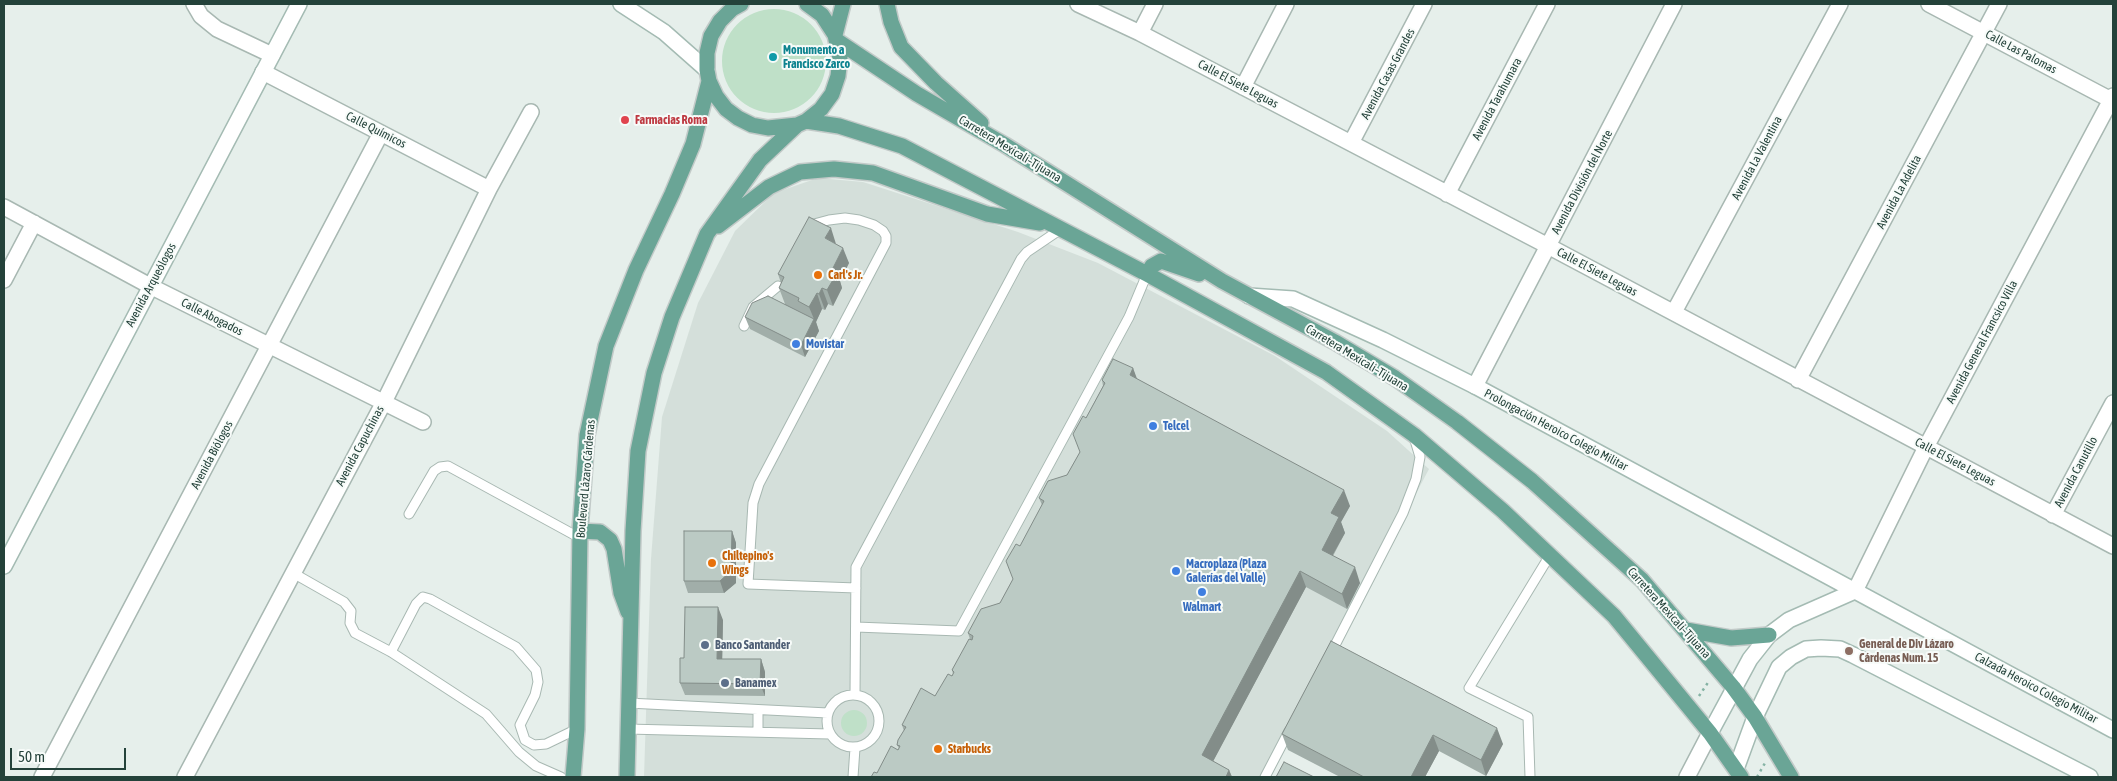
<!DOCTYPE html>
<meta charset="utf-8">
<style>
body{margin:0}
#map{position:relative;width:2117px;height:781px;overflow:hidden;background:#e6efeb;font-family:"Asap Condensed",sans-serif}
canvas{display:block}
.frame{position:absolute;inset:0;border:5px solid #24423a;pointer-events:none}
.scale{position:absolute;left:10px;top:748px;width:116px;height:22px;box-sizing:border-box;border:2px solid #24423a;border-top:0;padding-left:6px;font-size:15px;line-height:18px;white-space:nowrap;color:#24423a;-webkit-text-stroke:4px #f7fbf9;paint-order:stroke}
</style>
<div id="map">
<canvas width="2117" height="781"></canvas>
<div class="frame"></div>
<div class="scale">50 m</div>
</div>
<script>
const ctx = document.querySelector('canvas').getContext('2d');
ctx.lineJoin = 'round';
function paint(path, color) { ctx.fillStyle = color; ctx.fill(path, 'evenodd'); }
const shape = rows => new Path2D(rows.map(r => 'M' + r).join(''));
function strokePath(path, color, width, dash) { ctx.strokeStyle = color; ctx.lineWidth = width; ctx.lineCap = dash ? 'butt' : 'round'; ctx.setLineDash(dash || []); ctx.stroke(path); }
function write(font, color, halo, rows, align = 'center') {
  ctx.font = font + ' "Asap Condensed",sans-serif'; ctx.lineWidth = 4; ctx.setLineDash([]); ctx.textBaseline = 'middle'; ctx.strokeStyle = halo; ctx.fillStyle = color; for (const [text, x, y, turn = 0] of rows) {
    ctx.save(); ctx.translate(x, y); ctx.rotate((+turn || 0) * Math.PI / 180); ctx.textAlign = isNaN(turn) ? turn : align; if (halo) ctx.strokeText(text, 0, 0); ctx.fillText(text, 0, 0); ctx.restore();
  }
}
paint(shape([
 [818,178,863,182,1018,232,1098,263,1275,356,1387,431,1429,469,1267,777,644,777,651,559,662,417,698,303,735,231,774,193]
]), '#d4dfda');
paint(shape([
 '722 61a52 52 0 1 1 104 0a52 52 0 1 1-104 0Z',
 '841 723a13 13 0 1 1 26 0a13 13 0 1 1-26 0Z'
]), '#bfe0c8');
const lane = shape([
 [810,228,814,224,829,220,845,218,859,220,874,225,883,231,886,236,886,243,759,484,753,503,748,584,856,588],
 [744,326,753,307,778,286],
 [409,514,434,471,440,467,448,466,580,538],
 [293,573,344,602,351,611,350,623,355,633,391,652,486,714,519,752,536,766,561,777],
 [856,627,959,631,1129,317,1147,274],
 [391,652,416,604,423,597,430,599,516,647,536,670,538,682,535,695,520,725,525,740,534,745,546,744,577,729],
 [1331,653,1403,513,1416,479,1420,457,1414,437],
 '827 721a26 26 0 1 1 52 0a26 26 0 1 1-52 0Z',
 [855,695,856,567,1021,259,1027,252,1061,229],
 [628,703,828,713],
 [627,729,830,734],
 [758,732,758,710],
 [853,777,855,748],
 [1265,777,1289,731],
 [1530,777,1528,717,1469,688,1550,555]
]);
const street = shape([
 [194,4,201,16,217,29,272,55],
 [1078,4,1140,33,1548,246,2113,546],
 [1929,4,2113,101],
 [1140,33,1155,4],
 [263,72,489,189],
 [1243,87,1286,4],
 [1351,143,1424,4],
 [1447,194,1547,4],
 [4,207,150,286,423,422],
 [4,280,34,223],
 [1674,312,1840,4],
 [1798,380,1999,4],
 [1475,386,1674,4],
 [2053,515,2113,403],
 [1855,591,1926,447,2113,96],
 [42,777,381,133],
 [185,777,384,402,489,189,531,112],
 [1687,777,1710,733]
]);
const secondary = shape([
 [621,4,664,32,707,70],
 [1249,296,1293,299,1383,340,1475,386,2113,730],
 [4,566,299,4],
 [1710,733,1750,659,1769,635,1789,620,1855,591],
 [1736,769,1755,717,1779,667,1791,657,1806,649,1821,648,1840,649,1853,655,2090,777]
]);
const primary = shape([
 [741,4,732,9,720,21,711,36,707,53,707,70,709,81,716,96,726,109,738,118,752,125,768,128,797,125,806,121,821,109,832,94,838,76,840,58,835,35,822,15,807,4],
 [887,4,891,22,901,47,936,83,981,123],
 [835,35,843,4],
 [836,40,917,94,1005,145,1222,281,1335,342,1395,378,1457,422,1532,481,1642,580,1733,687,1755,717,1791,777],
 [806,121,839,126,902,146,1147,274,1326,372,1414,435,1503,511,1614,616,1710,733,1741,777],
 [718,226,769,187,800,172,834,169,873,173,987,214,1040,223],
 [1147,274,1152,266,1161,261,1199,274],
 [580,531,600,532,610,540,614,549,621,593,628,612],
 [1686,630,1731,638,1769,635],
 [573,777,577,729,580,531,587,435,606,346,636,270,672,194,693,144,709,81],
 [627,777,633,531,638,451,654,373,672,317,707,234,760,160,797,125]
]);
strokePath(lane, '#a8b8b2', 11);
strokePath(street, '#a8b8b2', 18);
strokePath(secondary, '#a4bbb3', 18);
strokePath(primary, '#c2cac8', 18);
strokePath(shape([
 [1699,696,1709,681],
 [1757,777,1765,763]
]), '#86b3a5', 2.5, [2.5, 4]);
strokePath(lane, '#fff', 9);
strokePath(street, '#fff', 15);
strokePath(secondary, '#fff', 15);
strokePath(primary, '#6aa596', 15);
paint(shape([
 [836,244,849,263,840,281,842,288,833,306,828,304,825,310,822,309,816,322,819,331,805,357,750,329,745,317,785,304,779,288,781,283,778,274],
 [1133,368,1136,378,1350,506,1341,522,1345,533,1333,556,1360,583,1347,609,1306,587,1213,761,1229,770,1232,777,871,777,877,773,898,750,899,748,897,745,904,731,902,725,935,696,952,676,953,674,952,670,970,639,968,633,1000,603,1013,579,1042,505,1039,498,1067,475,1080,452,1086,418,1103,386,1102,380],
 [732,531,736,543,736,583,724,593,688,593,684,581],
 [723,620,722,659,761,659,765,672,765,696,685,695,680,683,684,658],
 [1331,641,1503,744,1486,776,1439,751,1425,777,1340,777,1288,750,1282,734]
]), '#a1aea9');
paint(shape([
 [831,228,836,244,825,238],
 [843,248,849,263,840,281,842,288,833,306,827,290,832,270],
 [822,288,828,304,825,310,819,294],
 [817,293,822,309,816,322,819,331,805,357,801,345,814,319,809,307],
 [1133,368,1139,384,1130,375],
 [1344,490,1350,506,1341,522,1345,533,1327,565,1322,550,1331,513],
 [732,531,736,543,736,583,724,593,720,581],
 [1355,567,1360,583,1347,609,1342,594],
 [1300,571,1306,587,1208,771,1202,755],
 [718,607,723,620,722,671,717,659],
 [761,659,765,672,765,696,760,684],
 [1497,728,1503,744,1486,776,1481,760],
 [1433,735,1439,751,1425,777,1411,777],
 [1229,770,1232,777,1226,777]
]), '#838d89');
const building = shape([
 [809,217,831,228,825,238,843,248,832,270,837,273,827,290,822,288,819,294,817,293,809,307,798,301,799,298,779,288,784,277,778,274,809,217],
 [768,296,814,319,801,345,745,317,752,303,768,296],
 [1113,359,1133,368,1130,375,1344,490,1331,513,1339,517,1322,550,1355,567,1342,594,1300,571,1202,755,1229,770,1226,777,871,777,874,772,877,773,891,746,898,750,900,746,897,745,898,740,906,727,902,725,921,688,935,696,948,674,952,676,954,672,952,670,969,639,972,640,973,636,968,633,981,609,1000,603,1013,579,1006,561,1016,544,1020,546,1044,501,1039,498,1048,481,1067,475,1080,452,1073,434,1083,416,1086,418,1105,383,1102,380,1113,359],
 [684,531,732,531,731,571,720,581,684,581,684,531],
 [685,607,718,607,717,659,761,659,760,684,680,683,680,658,684,658,685,607],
 [1331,641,1497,728,1481,760,1433,735,1411,777,1364,777,1282,734,1331,641],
 [1284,762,1314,777,1276,777,1284,762]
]);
paint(building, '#bbcac4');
strokePath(building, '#838d89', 1);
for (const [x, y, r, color] of [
 [773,57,5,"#0f9aa8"],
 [625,120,5,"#e0444e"],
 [818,275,5,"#e8710a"],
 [796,344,5,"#3f7fe0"],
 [1153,426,5,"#3f7fe0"],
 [712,563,5,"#e8710a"],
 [1176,571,5,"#3f7fe0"],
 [1202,592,5,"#3f7fe0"],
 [705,645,5,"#5c6f8a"],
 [1849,651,5,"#8d6e63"],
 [725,683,5,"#5c6f8a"],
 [938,749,5,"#e8710a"]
]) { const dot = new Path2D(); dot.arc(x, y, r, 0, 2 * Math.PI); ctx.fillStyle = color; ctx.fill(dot); strokePath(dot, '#f7fbf9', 2); }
write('bold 12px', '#0d838f', '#f7fbf9', [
 ["Monumento a",783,50],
 ["Francisco Zarco",783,64]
], 'left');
write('12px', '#24423a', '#f7fbf9', [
 ["Calle Las Palomas",2021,52,28],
 ["Avenida Casas Grandes",1388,74,-62],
 ["Calle El Siete Leguas",1238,84,28],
 ["Avenida Tarahumara",1497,99,-62],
 ["Calle Químicos",376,130,27],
 ["Carretera Mexicali–Tijuana",1010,149,31],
 ["Avenida La Valentina",1757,158,-62],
 ["Avenida División del Norte",1582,182,-62],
 ["Avenida La Adelita",1899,192,-62],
 ["Calle El Siete Leguas",1597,272,28],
 ["Avenida Arqueólogos",151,285,-62],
 ["Calle Abogados",212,317,27],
 ["Avenida General Francsico Villa",1982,342,-62],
 ["Carretera Mexicali–Tijuana",1357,358,31],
 ["Prolongación Heroico Colegio Militar",1556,430,28],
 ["Avenida Capuchinas",360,446,-62],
 ["Avenida Biólogos",212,455,-62],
 ["Calle El Siete Leguas",1955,462,28],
 ["Avenida Canutillo",2076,472,-62],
 ["Boulevard Lázaro Cárdenas",586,479,-85],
 ["Carretera Mexicali–Tijuana",1669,613,48],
 ["Calzada Heroico Colegio Militar",2036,688,28]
]);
write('bold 12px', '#be3a42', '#f7fbf9', [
 ["Farmacias Roma",635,120]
], 'left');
write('bold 12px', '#c56008', '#f7fbf9', [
 ["Carl's Jr.",828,275],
 ["Chiltepino's",722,556],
 ["Wings",722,570],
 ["Starbucks",948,749]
], 'left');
write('bold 12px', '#366cbe', '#f7fbf9', [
 ["Movistar",806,344],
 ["Telcel",1163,426],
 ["Macroplaza (Plaza",1186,564],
 ["Galerías del Valle)",1186,578],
 ["Walmart",1202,607,"center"]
], 'left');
write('bold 12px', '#785e54', '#f7fbf9', [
 ["General de Div Lázaro",1859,644],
 ["Cárdenas Num. 15",1859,658]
], 'left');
write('bold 12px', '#4e5e75', '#f7fbf9', [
 ["Banco Santander",715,645],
 ["Banamex",735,683]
], 'left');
</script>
